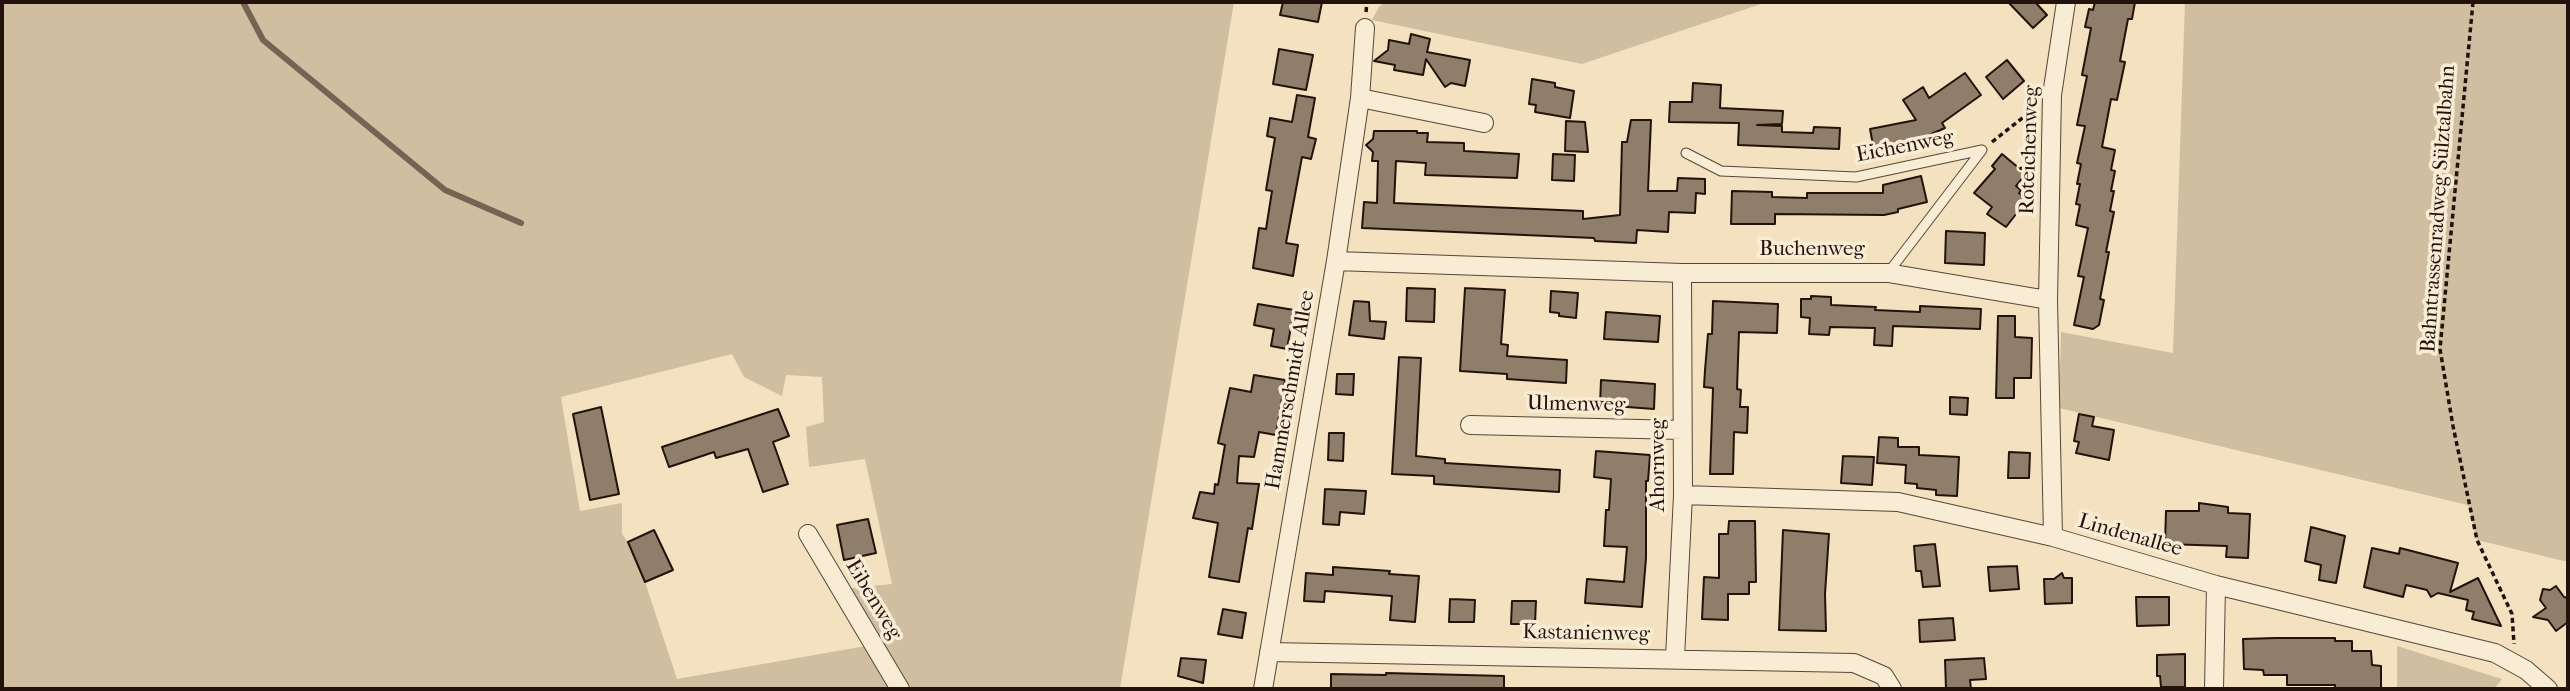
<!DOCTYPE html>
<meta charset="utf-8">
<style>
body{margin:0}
#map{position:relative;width:2570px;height:691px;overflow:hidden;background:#f4e1bf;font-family:"IM FELL French Canon",serif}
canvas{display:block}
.frame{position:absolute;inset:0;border:4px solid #22120c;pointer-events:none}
</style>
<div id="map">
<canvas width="2570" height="691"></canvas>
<div class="frame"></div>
</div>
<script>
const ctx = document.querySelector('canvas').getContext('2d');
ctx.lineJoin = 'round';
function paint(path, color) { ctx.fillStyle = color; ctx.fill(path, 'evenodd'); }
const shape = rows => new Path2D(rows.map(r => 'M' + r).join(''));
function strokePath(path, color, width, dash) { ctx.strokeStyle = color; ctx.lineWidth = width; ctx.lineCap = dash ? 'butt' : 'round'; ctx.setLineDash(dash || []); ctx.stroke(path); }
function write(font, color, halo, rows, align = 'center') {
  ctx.font = font + ' "IM FELL French Canon",serif'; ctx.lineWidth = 7; ctx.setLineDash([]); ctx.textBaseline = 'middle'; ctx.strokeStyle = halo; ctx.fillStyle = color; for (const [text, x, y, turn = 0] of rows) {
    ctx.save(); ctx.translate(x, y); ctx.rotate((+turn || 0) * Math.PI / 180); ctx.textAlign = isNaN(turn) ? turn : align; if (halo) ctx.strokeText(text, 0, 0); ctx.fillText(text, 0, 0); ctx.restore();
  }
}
paint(shape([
 [2,2,1234,2,1120,689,904,689,842,589,892,584,865,459,809,467,806,427,824,422,822,377,786,375,782,396,744,377,732,354,561,397,580,511,622,503,622,534,628,542,645,582,677,679,866,646,893,689,2,689],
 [1385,2,1767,2,1582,64,1372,20,1379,7],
 [2185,2,2568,2,2568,562,2477,540,2468,505,2059,408,2061,332,2173,353],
 [2397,646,2502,679,2494,689,2397,689]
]), '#d0bea1');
strokePath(shape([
 [243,2,263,40,445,190,521,223]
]), '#756453', 6);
const building = shape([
 [1283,2,1322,2,1318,22,1280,15,1283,2],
 [2008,2,2035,2,2047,15,2033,28,2008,2],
 [2095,2,2135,2,2132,19,2128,19,2120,61,2125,62,2117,100,2111,99,2102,147,2115,150,2111,170,2115,171,2111,191,2114,191,2110,211,2114,212,2106,252,2109,252,2100,299,2104,300,2099,325,2093,329,2074,325,2084,277,2078,276,2088,228,2076,225,2080,205,2076,204,2080,184,2077,184,2081,164,2077,163,2085,126,2077,125,2087,76,2082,75,2091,28,2085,27,2089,9,2093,10,2095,2],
 [1411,34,1430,39,1427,52,1470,60,1465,86,1451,83,1445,87,1426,59,1423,75,1394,70,1395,65,1374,61,1388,50,1389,40,1409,44,1411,34],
 [1279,49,1313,55,1306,90,1273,84,1279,49],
 [2007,60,2024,81,2003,99,1986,77,2007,60],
 [1965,73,1981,95,1942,123,1945,128,1913,142,1874,150,1870,129,1916,120,1903,100,1923,87,1929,98,1965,73],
 [1532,79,1555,83,1555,87,1574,91,1570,118,1535,112,1536,105,1529,104,1532,79],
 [1693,83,1721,85,1720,108,1783,111,1782,124,1757,125,1782,126,1782,132,1813,133,1814,127,1840,128,1839,149,1738,145,1739,123,1669,122,1670,102,1692,102,1693,83],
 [1297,95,1315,98,1308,137,1316,139,1311,159,1302,157,1286,243,1298,245,1293,276,1253,268,1259,228,1266,229,1272,191,1266,190,1275,138,1267,136,1270,118,1292,122,1297,95],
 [1631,120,1651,120,1648,191,1677,191,1678,178,1705,179,1705,194,1696,193,1695,213,1669,212,1668,232,1637,230,1636,243,1595,241,1594,238,1362,228,1364,202,1377,203,1378,161,1372,161,1373,152,1366,145,1373,139,1374,131,1417,131,1417,133,1428,133,1427,142,1464,143,1464,151,1519,154,1517,178,1425,175,1426,163,1396,161,1394,203,1583,211,1583,219,1620,215,1622,142,1627,142,1631,120],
 [1566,121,1585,122,1588,152,1565,151,1566,121],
 [1553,154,1575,155,1574,181,1552,180,1553,154],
 [2002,154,2026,174,2016,186,2021,190,2019,193,2027,200,2006,227,1987,214,1992,207,1974,193,1995,169,1992,166,2002,154],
 [1921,176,1927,202,1898,209,1898,212,1884,215,1775,214,1775,224,1731,224,1732,191,1772,192,1772,197,1807,198,1807,193,1883,193,1883,185,1921,176],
 [1946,231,1985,233,1984,265,1945,263,1946,231],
 [1407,288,1435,289,1434,322,1406,321,1407,288],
 [1465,288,1505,290,1501,344,1508,345,1507,356,1567,360,1566,383,1507,379,1507,374,1460,371,1465,288],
 [1551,291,1578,293,1576,318,1559,316,1559,313,1550,312,1551,291],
 [1811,296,1831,297,1831,305,1876,307,1875,310,1920,312,1920,306,1981,309,1980,329,1893,326,1892,346,1874,345,1875,328,1830,327,1829,335,1809,334,1810,318,1801,317,1801,299,1811,299,1811,296],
 [1354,301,1369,302,1370,321,1386,322,1384,339,1349,335,1354,301],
 [1713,301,1778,304,1777,333,1739,332,1737,389,1741,390,1740,407,1748,407,1747,433,1734,432,1733,474,1710,474,1713,388,1704,387,1705,370,1708,334,1712,334,1713,301],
 [1258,304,1294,310,1287,349,1271,346,1274,329,1254,325,1258,304],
 [1606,312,1660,316,1658,342,1604,339,1606,312],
 [1998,316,2015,316,2015,337,2032,338,2031,378,2014,378,2014,398,1996,398,1998,316],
 [1399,357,1421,358,1416,456,1445,459,1445,463,1560,470,1559,492,1434,484,1434,476,1392,474,1399,357],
 [1337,374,1354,374,1353,395,1336,394,1337,374],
 [1254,375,1285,380,1276,435,1259,432,1254,457,1239,456,1237,483,1259,484,1252,529,1248,528,1239,582,1209,577,1218,523,1193,518,1200,492,1214,494,1215,484,1218,485,1225,445,1218,443,1230,388,1251,392,1254,375],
 [1601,380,1655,384,1654,409,1600,405,1601,380],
 [1950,397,1968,398,1967,415,1950,414,1950,397],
 [601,407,619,494,590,500,573,414,601,407],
 [778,409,789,436,773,442,788,484,763,492,748,449,716,458,714,452,669,467,662,447,778,409],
 [2079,414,2094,417,2092,426,2114,430,2109,460,2076,453,2079,442,2074,441,2079,414],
 [1329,433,1344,433,1343,461,1328,460,1329,433],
 [1879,437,1898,438,1898,447,1919,447,1919,455,1959,457,1957,496,1936,495,1936,490,1917,488,1917,484,1905,483,1906,465,1877,463,1879,437],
 [1596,451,1650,455,1648,481,1646,481,1646,558,1642,607,1585,603,1587,579,1624,582,1627,547,1604,546,1606,510,1609,510,1611,479,1594,477,1596,451],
 [2009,452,2030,453,2029,478,2008,478,2009,452],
 [1843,456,1874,457,1872,485,1841,483,1843,456],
 [1325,489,1366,491,1364,514,1340,512,1339,525,1323,524,1325,489],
 [2199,503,2228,507,2228,513,2250,514,2248,558,2226,557,2227,546,2165,544,2166,511,2199,511,2199,503],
 [868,519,876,553,844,560,837,525,868,519],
 [1729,521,1755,521,1756,582,1749,582,1749,594,1728,594,1728,620,1702,619,1704,577,1719,578,1719,534,1728,534,1729,521],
 [2311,527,2345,536,2336,583,2319,580,2321,565,2305,561,2311,527],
 [654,530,673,570,645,582,628,542,654,530],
 [1783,530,1829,534,1825,594,1826,631,1779,630,1783,530],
 [1935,544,1940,586,1923,587,1921,571,1916,571,1914,546,1935,544],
 [2372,548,2399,554,2400,548,2458,563,2450,592,2478,578,2501,626,2472,619,2474,612,2466,610,2468,600,2438,593,2431,597,2427,590,2406,585,2403,597,2364,587,2372,548],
 [2017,566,2019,589,1990,591,1988,567,2017,566],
 [1333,567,1390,571,1389,574,1419,576,1415,622,1390,620,1392,596,1325,591,1324,602,1304,601,1306,573,1333,575,1333,567],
 [2062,573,2064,578,2072,578,2072,603,2045,604,2044,579,2054,579,2062,573],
 [2556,586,2564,597,2568,598,2568,622,2556,631,2548,620,2533,617,2546,608,2540,600,2543,589,2550,590,2556,586],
 [2136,597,2169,597,2169,625,2137,626,2136,597],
 [1450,599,1475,600,1474,622,1449,622,1450,599],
 [1512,601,1536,601,1535,624,1511,624,1512,601],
 [1223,609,1246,613,1242,638,1218,634,1223,609],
 [1953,618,1955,640,1920,642,1919,620,1953,618],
 [2276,638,2335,638,2335,641,2352,641,2352,651,2371,651,2372,665,2381,666,2381,688,2335,689,2335,685,2287,685,2287,675,2264,675,2263,670,2244,669,2243,639,2276,638],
 [2185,654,2185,687,2161,687,2160,676,2157,676,2157,655,2185,654],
 [1181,658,1206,660,1203,683,1178,676,1181,658],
 [1984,658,1986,679,1970,680,1971,689,1946,689,1945,660,1984,658],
 [1386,673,1504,676,1504,689,1331,689,1331,674,1386,675,1386,673]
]);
paint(building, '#8f7e69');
strokePath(building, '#22120c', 2);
const lane = shape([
 [1686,153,1721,171,1856,177,1982,150,1888,273]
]);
const street = shape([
 [1360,98,1484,123],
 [1336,261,1682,273,1888,273,2048,300],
 [1470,425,1682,430],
 [1683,495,1898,502,2053,537,2216,585,2495,653,2526,670,2548,689],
 [808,534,900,689],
 [2053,537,2048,300,2052,95,2066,2],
 [1269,652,1854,663,1884,676,1892,689],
 [1675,658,1683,495,1682,273],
 [1263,689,1336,261,1360,98,1365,28],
 [2214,689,2216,585]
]);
strokePath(lane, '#564639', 11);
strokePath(street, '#564639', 20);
strokePath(shape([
 [2473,2,2440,349,2453,426,2477,540,2512,614,2514,644],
 [1366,12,1367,2],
 [1992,142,2035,108]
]), '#22120c', 3.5, [5, 3.5]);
strokePath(lane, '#f8ecd5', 9);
strokePath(street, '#f8ecd5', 18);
write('21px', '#22120c', '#f8ecd5', [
 ["Eichenweg",1905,147,-11],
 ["Roteichenweg",2030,150,-88],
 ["Bahntrassenradweg Sülztalbahn",2439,209,-86],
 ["Buchenweg",1812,250],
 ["Hammerschmidt Allee",1291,390,-80],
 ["Ulmenweg",1576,405,1],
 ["Ahornweg",1659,465,-90],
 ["Lindenallee",2130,536,16],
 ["Eibenweg",873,600,59],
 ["Kastanienweg",1586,634,1]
]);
</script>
